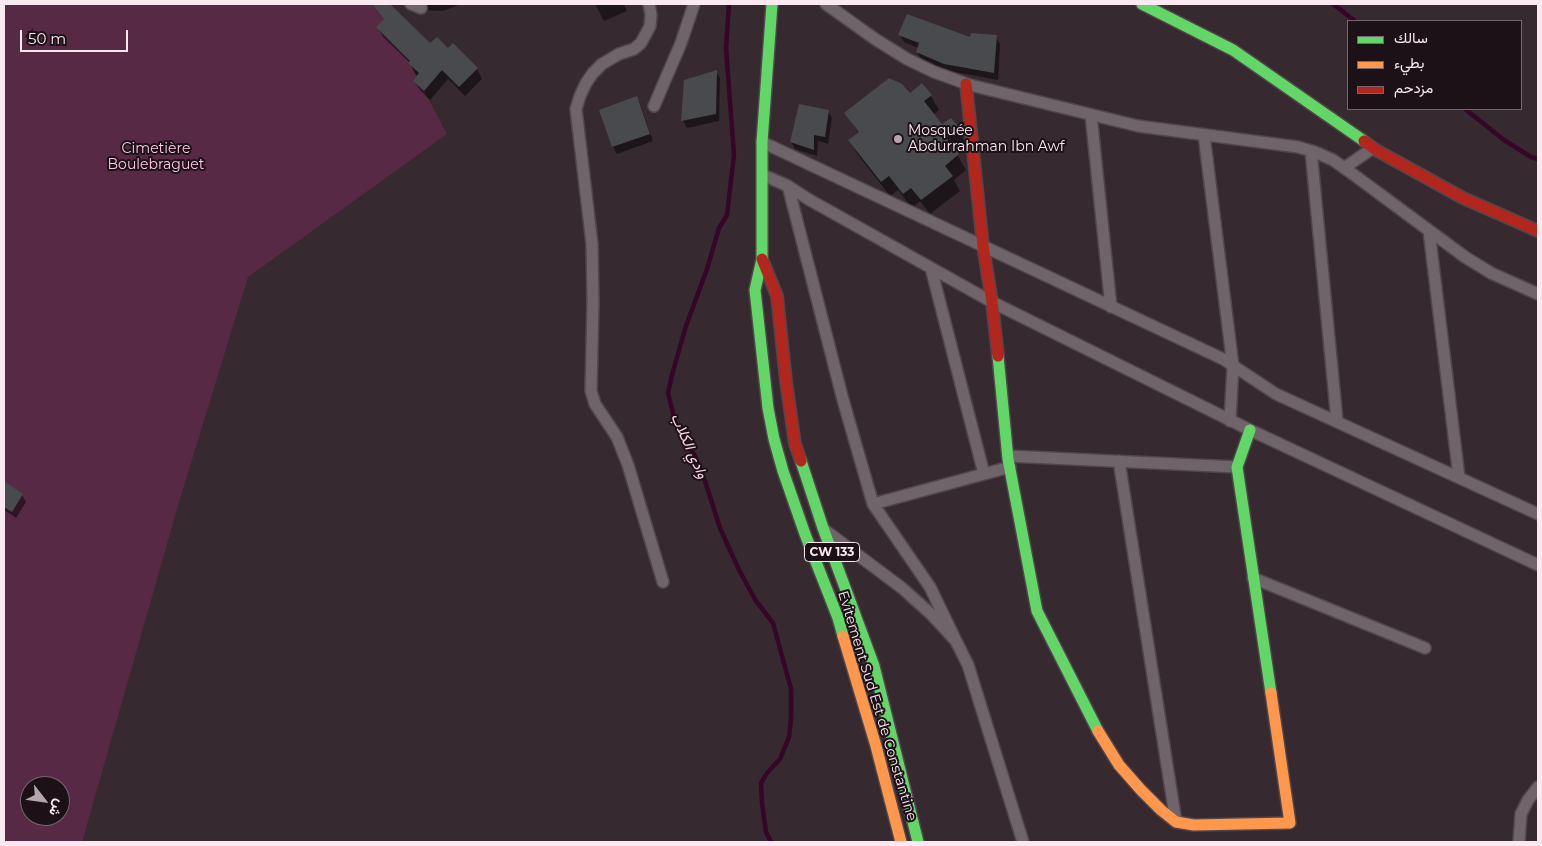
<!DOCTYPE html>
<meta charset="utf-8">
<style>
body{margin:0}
#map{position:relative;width:1542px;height:846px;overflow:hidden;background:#362930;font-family:Montserrat,Vazirmatn,sans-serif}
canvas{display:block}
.frame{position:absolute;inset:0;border:5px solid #fae9f1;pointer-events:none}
.legend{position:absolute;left:1347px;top:20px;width:175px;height:90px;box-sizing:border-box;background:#1c1117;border:1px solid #75676e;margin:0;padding:6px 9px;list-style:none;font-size:15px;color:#fae9f1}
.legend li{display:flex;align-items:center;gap:10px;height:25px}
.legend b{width:25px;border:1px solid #75676e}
.north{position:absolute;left:20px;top:776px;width:50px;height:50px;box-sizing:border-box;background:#1c1117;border:1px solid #75676e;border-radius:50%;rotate:120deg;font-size:14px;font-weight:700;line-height:20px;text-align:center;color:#fae9f1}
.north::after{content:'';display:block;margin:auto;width:18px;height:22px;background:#b5a6ad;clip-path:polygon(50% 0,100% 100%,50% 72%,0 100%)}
.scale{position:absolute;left:20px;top:30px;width:108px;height:22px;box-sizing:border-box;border:2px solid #fae9f1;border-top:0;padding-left:6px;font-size:15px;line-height:18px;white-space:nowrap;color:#fae9f1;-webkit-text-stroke:4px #1c1117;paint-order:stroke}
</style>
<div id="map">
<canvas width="1542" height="846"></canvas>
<div class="frame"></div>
<ul class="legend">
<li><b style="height:6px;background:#63d668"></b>سالك</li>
<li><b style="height:6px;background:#ff974d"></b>بطيء</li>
<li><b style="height:6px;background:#b3261e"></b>مزدحم</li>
</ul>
<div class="north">ش</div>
<div class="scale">50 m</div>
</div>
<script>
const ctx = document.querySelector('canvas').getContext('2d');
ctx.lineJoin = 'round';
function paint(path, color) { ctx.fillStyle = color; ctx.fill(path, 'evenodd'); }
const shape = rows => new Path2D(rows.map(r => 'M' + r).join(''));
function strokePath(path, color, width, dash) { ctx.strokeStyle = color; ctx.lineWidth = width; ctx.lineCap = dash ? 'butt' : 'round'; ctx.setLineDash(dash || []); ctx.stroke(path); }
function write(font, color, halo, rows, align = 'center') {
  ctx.font = font + ' Montserrat,Vazirmatn,sans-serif'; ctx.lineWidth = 4; ctx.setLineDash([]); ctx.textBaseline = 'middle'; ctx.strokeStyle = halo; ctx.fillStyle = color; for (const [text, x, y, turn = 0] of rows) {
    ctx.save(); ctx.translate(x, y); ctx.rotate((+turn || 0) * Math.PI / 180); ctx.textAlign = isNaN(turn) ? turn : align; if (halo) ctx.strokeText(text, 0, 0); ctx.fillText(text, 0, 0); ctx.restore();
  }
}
paint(shape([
 [4,4,378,4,447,134,248,277,179,502,82,842,4,842],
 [30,786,60,786,60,816,30,816]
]), '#582945');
paint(shape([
 [372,4,388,4,425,51,448,50,477,69,482,79,465,96,448,79,430,100,420,90,414,81,418,76,415,73,410,63,383,37,378,27,385,20],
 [411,4,461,4,443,11,419,10],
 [595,4,624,4,627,11,604,21],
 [900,35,971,39,996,37,1000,44,998,80,949,71,921,59,917,52,918,48,904,42],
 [716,72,720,78,719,121,687,128,683,121,685,81],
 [909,95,931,96,939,110,933,115,942,126,951,119,966,143,955,151,966,170,954,180,960,191,930,214,920,201,912,208,898,190,890,196,858,155,849,140,859,133,846,113],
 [636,97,640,104,653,141,617,154,613,147],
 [828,111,832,118,828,144,818,141,817,156,795,149,791,142],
 [7,485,22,495,26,502,16,518,4,510,4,491]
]), '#0007');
strokePath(shape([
 [729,4,726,48,734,155,727,215,719,228,707,269,686,326,672,375,668,393,676,425,695,456,705,481,720,528,739,570,756,601,773,623,791,689,791,719,789,737,780,759,767,773,761,783,762,803,766,832,771,842],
 [1333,4,1355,21],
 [1465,109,1504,140,1531,157,1538,159]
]), '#350625', 4.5);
paint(shape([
 [372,4,390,4,430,43,437,37,448,48,453,43,478,68,459,87,442,70,424,91,413,81,419,73,408,63,410,61,376,27,384,19],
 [907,14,970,37,971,33,997,35,994,73,944,64,916,52,919,43,898,35],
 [717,70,716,114,681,121,684,80],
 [889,78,902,84,910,93,922,83,932,95,924,101,942,124,951,118,959,127,946,138,959,154,945,166,953,176,921,200,911,188,903,194,889,176,881,182,848,140,859,132,844,113],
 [637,96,650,134,612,147,599,110],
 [799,104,829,110,825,137,814,135,814,150,790,142],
 [4,481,23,494,12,512,4,507]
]), '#484a4e');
const street = shape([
 [411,4,421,8],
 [649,4,651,15,650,26,641,43,634,49,619,54,602,64,593,73,586,83,580,96,576,109,592,244,593,302,591,391,595,404,617,437,628,465,663,582],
 [826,4,875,39,907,59,934,72,970,85,1138,126,1298,147,1315,152,1333,160,1350,172,1465,257,1491,273,1538,294],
 [654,106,681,43,694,4],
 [1091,115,1111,307],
 [1204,135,1233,366,1230,421],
 [762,142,1223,359,1276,394,1538,514],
 [1311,151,1337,421],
 [1344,168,1373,148],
 [763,175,788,186,808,199,992,302,1250,430,1538,565],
 [788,186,843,400,873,504,930,587,956,641],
 [1429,231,1459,477],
 [931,268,984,474],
 [1008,456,1237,467],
 [1119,461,1176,822],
 [873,504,1010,467],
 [826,531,902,588,932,615,956,641,968,665,1023,842],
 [1253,578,1425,648],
 [1519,842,1521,814,1528,800,1538,787]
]);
const fast = shape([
 [1142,4,1233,50,1364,141],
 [762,259,762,142,772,4],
 [762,259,755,290,768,408,774,439,783,471,805,534,838,618,843,636],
 [998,356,1008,459,1037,611,1098,731],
 [1250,430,1237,467,1271,693],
 [801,461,823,528,874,666,918,842]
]);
const slow = shape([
 [843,636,876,746,901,842],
 [1098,731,1119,765,1141,790,1161,810,1176,822,1194,825,1290,823,1271,693]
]);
const jam = shape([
 [966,84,983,246,992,302,998,356],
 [1364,141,1376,150,1463,198,1538,231],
 [762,259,777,296,786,381,795,444,801,461]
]);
strokePath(street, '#51464c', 14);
strokePath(fast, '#51464c', 14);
strokePath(slow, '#51464c', 14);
strokePath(jam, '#51464c', 14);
strokePath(street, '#70646b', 11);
strokePath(fast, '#63d668', 11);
strokePath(slow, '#ff974d', 11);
strokePath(jam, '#b3261e', 11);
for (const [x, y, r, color] of [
 [898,139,5,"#b5a6ad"]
]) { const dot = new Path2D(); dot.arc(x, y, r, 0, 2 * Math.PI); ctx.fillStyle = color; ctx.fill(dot); strokePath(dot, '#1c1117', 2); }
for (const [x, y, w] of [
 [832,552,55]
]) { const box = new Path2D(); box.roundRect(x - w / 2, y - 9.5, w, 19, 4); ctx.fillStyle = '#1c1117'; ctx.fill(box); strokePath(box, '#fae9f1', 1); }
write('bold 12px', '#fae9f1', null, [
 ["CW 133",832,552]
]);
write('14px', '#fae9f1', '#1c1117', [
 ["Mosquée",908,131],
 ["Abdurrahman Ibn Awf",908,147]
], 'left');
write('14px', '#fec8e4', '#1c1117', [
 ["Cimetière",156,149],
 ["Boulebraguet",156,165]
]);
write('14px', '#fae9f1', '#1c1117', [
 ["Evitement Sud Est de Constantine",877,706,73]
]);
write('italic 15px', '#f8d3e6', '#1c1117', [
 ["وادي الكلاب",689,446,66]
]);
</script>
